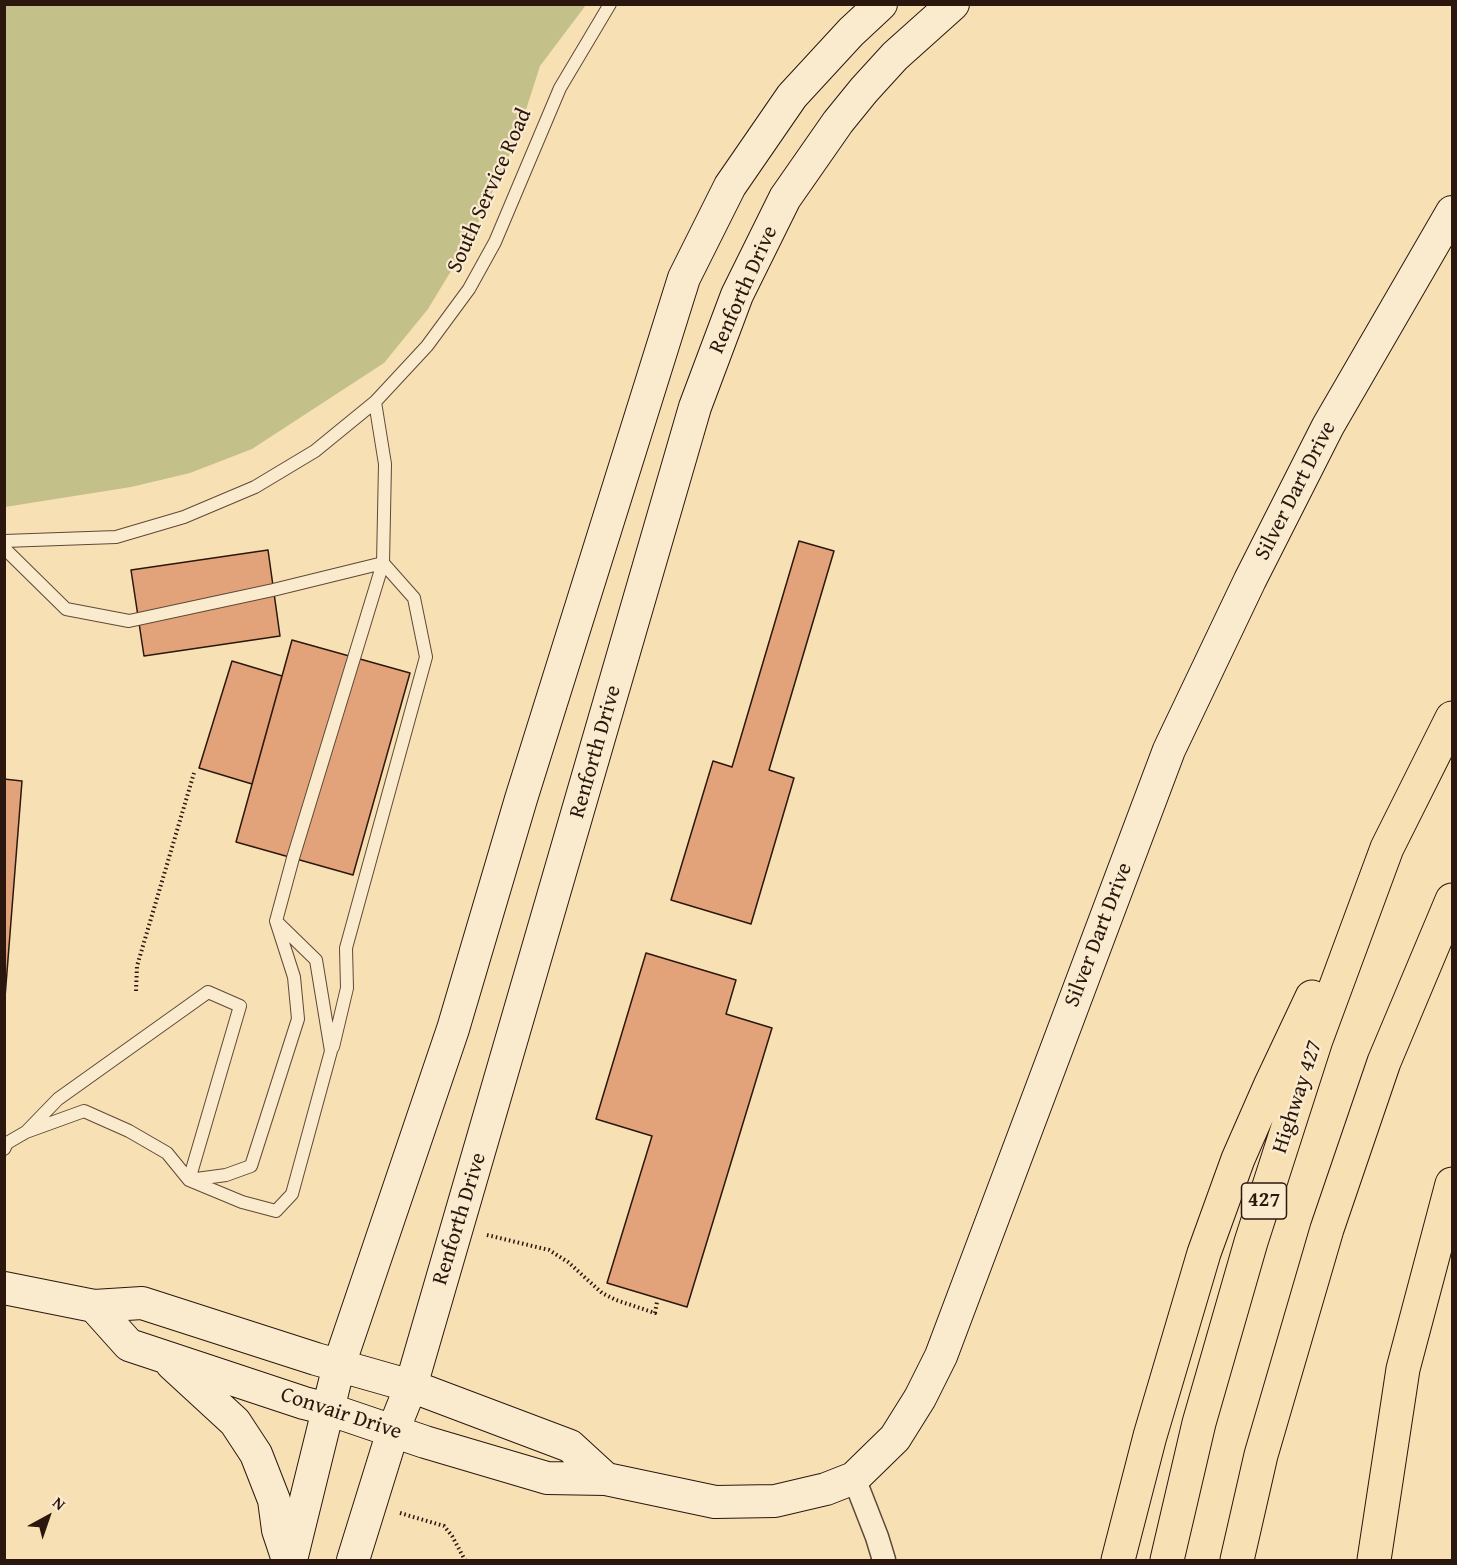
<!DOCTYPE html>
<style>
body{margin:0}
#map{position:relative;width:1457px;height:1565px;overflow:hidden;background:#f8e0b5;font-family:"Gentium Book Plus",serif}
canvas{display:block}
.frame{position:absolute;inset:0;border:6px solid #2b170d;pointer-events:none}
.north{position:absolute;left:18px;top:1487px;width:60px;height:60px;-webkit-text-stroke:4px #faebcf;paint-order:stroke;rotate:40deg;font-size:16px;font-weight:700;line-height:24px;text-align:center;color:#2b170d}
.north::after{content:'';display:block;margin:auto;width:21px;height:27px;background:#2b170d;clip-path:polygon(50% 0,100% 100%,50% 72%,0 100%)}
</style>
<div id="map">
<canvas width="1457" height="1565"></canvas>
<div class="frame"></div>
<div class="north">N</div>
</div>
<script>
const ctx = document.querySelector('canvas').getContext('2d');
ctx.lineJoin = 'round';
function paint(path, color) { ctx.fillStyle = color; ctx.fill(path, 'evenodd'); }
const shape = rows => new Path2D(rows.map(r => 'M' + r).join(''));
function strokePath(path, color, width, dash) { ctx.strokeStyle = color; ctx.lineWidth = width; ctx.lineCap = dash ? 'butt' : 'round'; ctx.setLineDash(dash || []); ctx.stroke(path); }
function write(font, color, halo, rows, align = 'center') {
  ctx.font = font + ' "Gentium Book Plus",serif'; ctx.lineWidth = 4.5; ctx.setLineDash([]); ctx.textBaseline = 'middle'; ctx.strokeStyle = halo; ctx.fillStyle = color; for (const [text, x, y, turn = 0] of rows) {
    ctx.save(); ctx.translate(x, y); ctx.rotate((+turn || 0) * Math.PI / 180); ctx.textAlign = isNaN(turn) ? turn : align; if (halo) ctx.strokeText(text, 0, 0); ctx.fillText(text, 0, 0); ctx.restore();
  }
}
paint(shape([
 [5,4,586,4,586,5,540,66,516,141,471,238,428,309,384,363,252,449,190,473,131,487,5,507]
]), '#c3c189');
const building = shape([
 [799,541,834,551,769,770,794,778,751,924,671,900,713,761,732,767,799,541],
 [268,550,280,636,144,656,131,570,268,550],
 [292,640,410,673,353,875,236,842,292,640],
 [232,661,282,676,252,784,199,768,232,661],
 [4,779,22,781,4,1010,4,779],
 [646,953,736,980,726,1014,772,1028,687,1307,607,1283,652,1136,596,1119,646,953]
]);
paint(building, '#e2a37b');
strokePath(building, '#2b170d', 1.5);
const lane = shape([
 [4,541,116,537,184,517,255,487,315,451,375,402,427,346,469,289,495,242,560,88,610,4],
 [4,548,66,609,129,621,273,590,383,563],
 [333,1047,347,988,346,948,426,657,414,598,383,563],
 [26,1132,58,1099,208,992,240,1006,189,1180,226,1175,251,1166,298,1019,294,977,276,921,293,858,383,563,385,464,375,402],
 [4,1149,7,1143,26,1132,84,1111,129,1131,167,1153,189,1180,242,1202,276,1211,292,1194,331,1051,316,960,277,922]
]);
const street = shape([
 [854,1478,877,1537,884,1560]
]);
const secondary = shape([
 [4,1288,94,1306,142,1303,316,1359,411,1386,570,1446,606,1479],
 [94,1306,129,1345,304,1403,328,1409,425,1442,547,1478,606,1479,715,1502,775,1501,826,1489,854,1478,895,1438,920,1398,941,1356,1169,750,1250,580,1328,426,1452,212],
 [172,1364,235,1422,256,1454,274,1500,278,1530,288,1560],
 [291,1560,339,1365,453,1029,521,799,684,278,730,186,792,96,851,32,881,4],
 [353,1560,393,1431,411,1386,695,407,737,295,785,198,838,122,864,90,895,56,953,4]
]);
const highway = shape([
 [1118,1560,1150,1436,1204,1253,1238,1159,1270,1086,1312,997],
 [1167,1560,1199,1423,1251,1242,1316,1040,1387,848,1452,718],
 [1237,1560,1261,1455,1327,1229,1384,1062,1452,900],
 [1374,1560,1403,1369,1452,1184]
]);
strokePath(lane, '#5e4937', 14);
strokePath(street, '#5e4937', 25);
strokePath(secondary, '#2b170d', 34);
strokePath(highway, '#2b170d', 35);
strokePath(shape([
 [136,991,137,966,194,773],
 [487,1235,549,1250,568,1262,602,1293,616,1300,655,1313,657,1302],
 [400,1513,444,1526,452,1536,465,1560]
]), '#2b170d', 4, [1.5, 3]);
strokePath(lane, '#faebcf', 12);
strokePath(street, '#faebcf', 22);
strokePath(secondary, '#faebcf', 32);
strokePath(highway, '#f8e0b5', 33);
for (const [x, y, w] of [
 [1264,1201,45]
]) { const box = new Path2D(); box.roundRect(x - w / 2, y - 18, w, 36, 4.5); ctx.fillStyle = '#faebcf'; ctx.fill(box); strokePath(box, '#2b170d', 1.5); }
write('bold 21px', '#2b170d', null, [
 ["427",1264,1201]
]);
write('22px', '#2b170d', '#faebcf', [
 ["South Service Road",490,191,-66],
 ["Renforth Drive",744,290,-66],
 ["Silver Dart Drive",1296,491,-63],
 ["Renforth Drive",596,752,-74],
 ["Silver Dart Drive",1099,935,-69],
 ["Highway 427",1298,1097,-72],
 ["Renforth Drive",460,1219,-73],
 ["Convair Drive",341,1414,18]
]);
</script>
